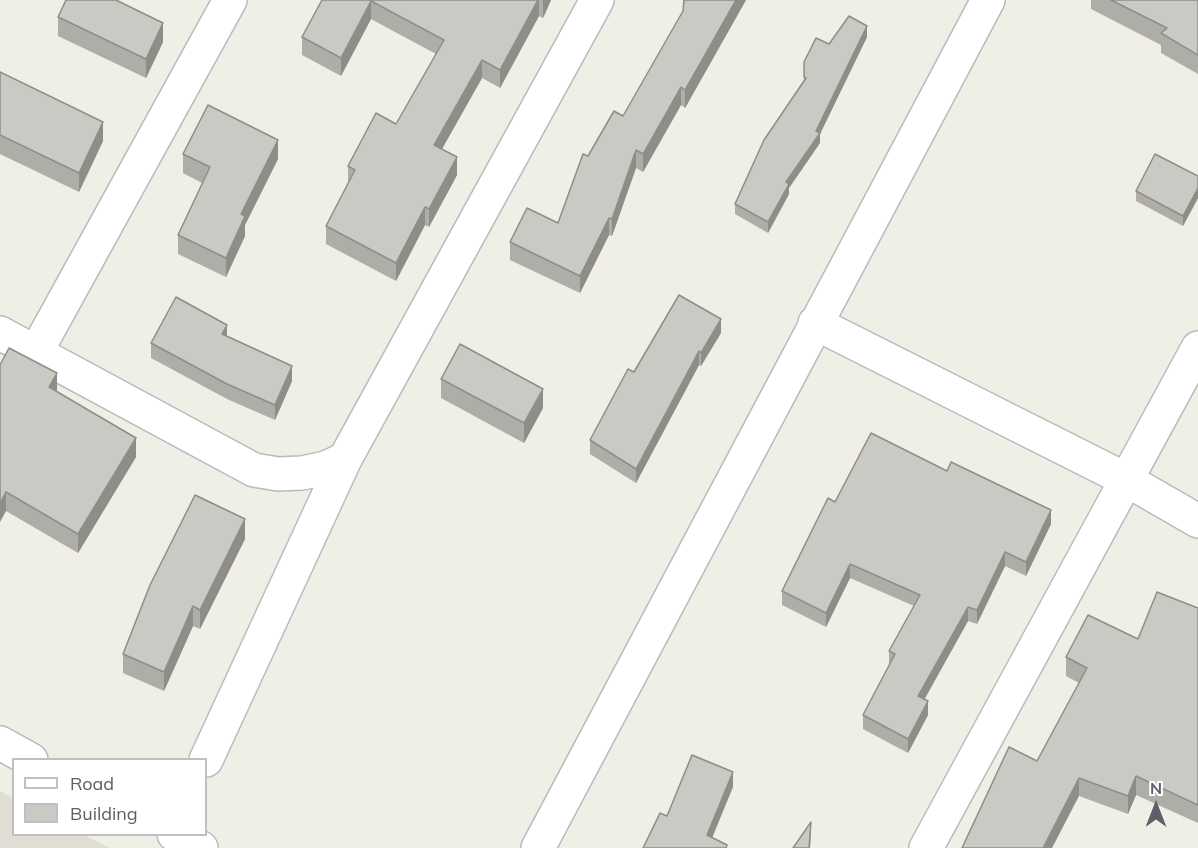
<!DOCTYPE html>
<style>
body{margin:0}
#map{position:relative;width:1198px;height:848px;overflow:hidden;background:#f0efe6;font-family:Mulish,sans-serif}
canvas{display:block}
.legend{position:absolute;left:12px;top:758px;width:195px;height:78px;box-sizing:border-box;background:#fff;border:2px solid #bebfc2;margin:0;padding:8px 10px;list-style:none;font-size:18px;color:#5d6067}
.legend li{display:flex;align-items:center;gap:12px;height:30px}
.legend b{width:30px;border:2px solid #bebfc2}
.north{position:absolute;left:1126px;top:776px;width:60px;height:60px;-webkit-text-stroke:4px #fff;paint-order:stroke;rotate:0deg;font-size:16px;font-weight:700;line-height:24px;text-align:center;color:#5d6067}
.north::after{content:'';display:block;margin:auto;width:21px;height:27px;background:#5d6067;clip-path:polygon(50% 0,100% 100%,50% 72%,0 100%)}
</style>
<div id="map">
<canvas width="1198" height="848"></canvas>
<ul class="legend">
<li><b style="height:8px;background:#fff"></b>Road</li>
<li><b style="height:16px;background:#cbc9c3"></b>Building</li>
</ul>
<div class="north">N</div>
</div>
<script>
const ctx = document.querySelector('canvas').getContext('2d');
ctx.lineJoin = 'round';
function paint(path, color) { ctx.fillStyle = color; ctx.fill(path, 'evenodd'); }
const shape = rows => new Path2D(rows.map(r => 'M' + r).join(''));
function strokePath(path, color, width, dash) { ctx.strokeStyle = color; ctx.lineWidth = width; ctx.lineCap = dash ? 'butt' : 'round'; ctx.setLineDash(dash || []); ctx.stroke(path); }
paint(shape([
 [0,791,13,798,14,834,84,835,110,848,0,848]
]), '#e0ded4');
const minor = shape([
 [815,323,1125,479,1198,521],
 [0,333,254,470,278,474,302,473,326,468,345,459,206,760],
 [36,352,230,0],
 [345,459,597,0],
 [0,743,31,760],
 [174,834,201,848],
 [538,848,988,0],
 [926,848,1198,348]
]);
strokePath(minor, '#b8bac0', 36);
strokePath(minor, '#fff', 33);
paint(shape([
 [322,0,551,0,543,18,539,16,500,88,482,78,442,149,457,175,429,227,425,225,396,281,326,244,326,226,348,184,348,166,396,124,436,54,371,19,341,76,302,55,302,37],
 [746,0,685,108,681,105,643,172,636,168,612,236,609,235,580,293,510,260,510,242,558,223,588,156,623,116],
 [1091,0,1198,0,1198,74,1161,53,1161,45,1091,9],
 [58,17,163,42,146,78,58,36],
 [867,37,820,134,820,143,789,188,789,194,768,233,735,214,735,204,804,81,804,62,829,44],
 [0,72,103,141,79,192,0,154],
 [183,154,278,159,245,225,245,236,226,277,178,254,178,235,202,183,183,173],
 [1198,176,1198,198,1183,226,1136,201,1136,191],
 [721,333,701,366,699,365,636,483,590,454,590,440,634,372],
 [227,337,292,381,275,420,227,399,151,358,151,343],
 [0,365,57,391,136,457,78,553,6,511],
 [441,379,543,408,524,443,441,398],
 [835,502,1051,524,1026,576,1005,566,977,624,968,621,924,699,928,715,908,753,863,729,863,715,889,665,889,651,914,606,850,578,826,627,782,605,782,591],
 [245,539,200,629,193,626,164,691,123,673,123,654],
 [1198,608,1198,823,1136,795,1128,814,1079,796,1037,761,1079,683,1066,676,1066,657,1138,639]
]), '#afada8');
paint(shape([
 [538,0,539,0,539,16,500,88,500,70],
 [543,0,551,0,543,18],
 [736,0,746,0,685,108,685,90],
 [371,1,371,19,341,76,341,58],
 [163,23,163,42,146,78,146,59],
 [867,26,867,37,820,134,820,143,789,188,789,194,768,233,768,222,786,182,816,131],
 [482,60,482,78,434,163,434,145],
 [681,87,681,105,643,172,643,154],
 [103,122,103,141,79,192,79,173],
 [278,140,278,159,245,225,245,236,226,277,226,258,241,214],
 [636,150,636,168,612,236,612,219],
 [457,157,457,175,429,227,429,209],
 [1198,188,1198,198,1183,226,1183,216],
 [425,207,425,225,396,281,396,263],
 [609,218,609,235,580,293,580,276],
 [721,319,721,333,701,366,701,353],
 [227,325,227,340,222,334],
 [699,351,699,365,636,483,636,469],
 [292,366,292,381,275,420,275,405],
 [57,373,57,392,49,387],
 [543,389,543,408,524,443,524,423],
 [136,438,136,457,78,553,78,534],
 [6,492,6,511,0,522,0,503],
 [1051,510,1051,524,1026,576,1026,562],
 [245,519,245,539,200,629,200,610],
 [1005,552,1005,566,977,624,977,610],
 [850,564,850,578,826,627,826,613],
 [193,606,193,626,164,691,164,672],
 [968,607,968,621,918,711,918,696],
 [928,701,928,715,908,753,908,739],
 [733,772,733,787,708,848,707,835],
 [1136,776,1136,795,1128,814,1128,796],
 [1079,778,1079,796,1052,848,1043,848],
 [811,822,811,832,810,848,809,848]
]), '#8e8d88');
const building = shape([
 [66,0,116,0,163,23,146,59,58,17,66,0],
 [322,0,538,0,500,70,482,60,434,145,457,157,429,209,425,207,396,263,326,226,355,170,348,166,376,113,396,124,444,40,371,1,341,58,302,37,322,0],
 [684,0,736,0,685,90,681,87,643,154,636,150,612,219,609,218,580,276,510,242,527,208,558,223,583,154,588,156,614,111,623,116,683,11,684,0],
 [1111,0,1198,0,1198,55,1161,33,1167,28,1111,0],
 [849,16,867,26,816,131,820,133,786,182,789,184,768,222,735,204,764,140,806,78,804,77,804,62,816,38,829,44,849,16],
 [0,72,103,122,79,173,0,135,0,72],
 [208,105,278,140,241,214,245,216,226,258,178,235,210,167,183,154,208,105],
 [1155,154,1198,176,1198,188,1183,216,1136,191,1155,154],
 [679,295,721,319,701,353,699,351,636,469,590,440,628,369,634,372,679,295],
 [176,297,227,325,222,334,292,366,275,405,227,384,151,343,176,297],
 [460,344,543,389,524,423,441,379,460,344],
 [9,348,57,373,49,387,136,438,78,534,6,492,0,503,0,365,9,348],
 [871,433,947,471,951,462,1051,510,1026,562,1005,552,977,610,968,607,918,696,928,701,908,739,863,715,895,654,889,651,920,595,850,564,826,613,782,591,828,498,835,502,871,433],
 [195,495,245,519,200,610,193,606,164,672,123,654,150,585,195,495],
 [1157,592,1198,608,1198,805,1136,776,1128,796,1079,778,1043,848,962,848,1009,747,1037,761,1087,668,1066,657,1088,615,1138,639,1157,592],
 [692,755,733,772,707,835,727,845,726,848,643,848,660,813,667,816,692,755],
 [811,822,809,848,793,848,811,822]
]);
paint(building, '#cbc9c3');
strokePath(building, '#8e8d88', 1.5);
</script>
